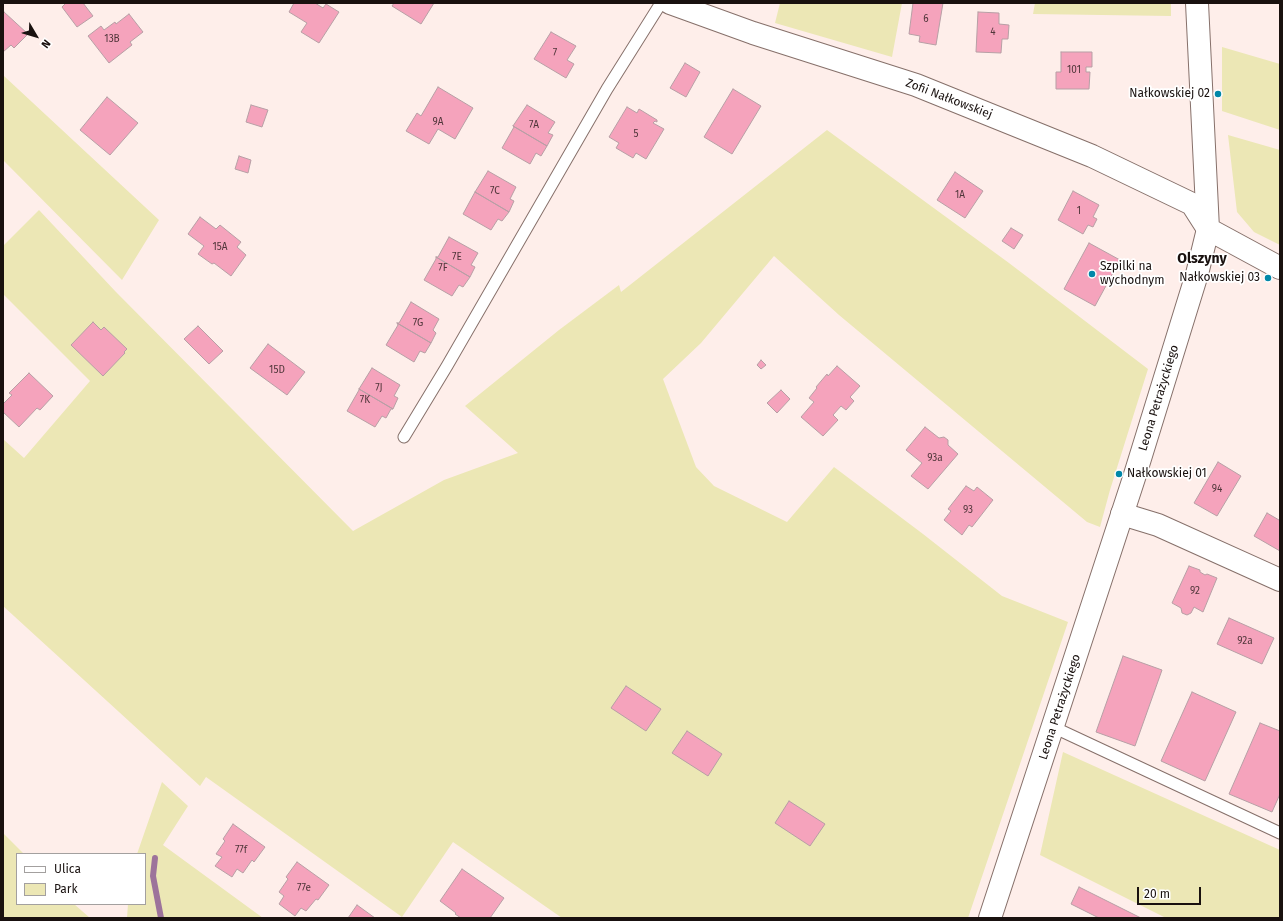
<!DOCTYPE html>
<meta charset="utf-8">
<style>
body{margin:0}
#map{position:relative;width:1283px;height:921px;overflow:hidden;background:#feeeea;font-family:"Fira Sans",sans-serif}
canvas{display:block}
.frame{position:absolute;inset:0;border:4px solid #19110f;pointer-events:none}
.legend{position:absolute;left:16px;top:853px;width:130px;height:52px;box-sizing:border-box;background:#fff;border:1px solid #a3a09f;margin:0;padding:5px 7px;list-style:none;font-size:12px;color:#19110f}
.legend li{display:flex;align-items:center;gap:8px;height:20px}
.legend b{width:20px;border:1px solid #a3a09f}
.north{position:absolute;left:16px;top:16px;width:40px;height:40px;-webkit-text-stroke:3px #fff;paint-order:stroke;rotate:128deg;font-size:11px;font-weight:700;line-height:16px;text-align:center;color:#19110f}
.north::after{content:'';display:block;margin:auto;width:14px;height:18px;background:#19110f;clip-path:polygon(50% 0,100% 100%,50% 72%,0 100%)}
.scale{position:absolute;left:1137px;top:887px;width:64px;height:18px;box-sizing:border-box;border:2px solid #19110f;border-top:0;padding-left:5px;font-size:12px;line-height:14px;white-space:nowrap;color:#19110f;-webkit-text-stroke:3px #fff;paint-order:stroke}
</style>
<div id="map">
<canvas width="1283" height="921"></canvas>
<div class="frame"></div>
<ul class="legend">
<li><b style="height:5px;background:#fff"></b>Ulica</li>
<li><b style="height:11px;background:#ece7b5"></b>Park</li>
</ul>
<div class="north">N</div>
<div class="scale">20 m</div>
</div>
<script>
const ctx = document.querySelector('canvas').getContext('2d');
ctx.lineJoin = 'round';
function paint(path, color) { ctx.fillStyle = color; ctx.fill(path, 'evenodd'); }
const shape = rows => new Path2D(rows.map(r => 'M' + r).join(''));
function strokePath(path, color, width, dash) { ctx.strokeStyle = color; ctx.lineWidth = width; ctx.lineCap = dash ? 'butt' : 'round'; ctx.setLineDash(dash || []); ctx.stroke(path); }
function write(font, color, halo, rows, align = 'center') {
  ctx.font = font + ' "Fira Sans",sans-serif'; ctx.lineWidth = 3.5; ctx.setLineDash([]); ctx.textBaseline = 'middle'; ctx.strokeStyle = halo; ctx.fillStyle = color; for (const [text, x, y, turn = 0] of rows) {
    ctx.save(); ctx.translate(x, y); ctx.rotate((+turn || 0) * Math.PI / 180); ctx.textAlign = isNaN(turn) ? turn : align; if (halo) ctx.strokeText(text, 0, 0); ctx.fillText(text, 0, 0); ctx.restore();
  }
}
paint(shape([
 [780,3,902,3,892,57,775,23],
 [1035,3,1171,3,1171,16,1033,14],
 [1222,47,1280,64,1280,130,1222,111],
 [4,76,159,220,122,280,3,160,3,77],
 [827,130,1009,263,1148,369,1110,490,1100,527,1087,522,839,315,774,256,701,343,663,379,696,467,714,486,787,522,834,467,923,534,1002,596,1068,622,968,918,562,918,453,842,402,917,206,777,200,786,3,606,3,439,24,458,90,381,3,294,3,246,39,210,116,292,353,531,444,480,518,453,465,406,559,330,619,285,621,292],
 [1228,135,1280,150,1280,245,1254,232,1237,212],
 [1063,752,1280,850,1280,918,1166,918,1040,855],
 [162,782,188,806,163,845,263,918,127,918,128,904,145,904,145,854,137,854],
 [3,833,24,854,17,854,17,904,74,904,90,918,3,918]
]), '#ece7b5');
strokePath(shape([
 [155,858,153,876,161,918]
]), '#9d739b', 6);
const building = shape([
 [66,3,83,3,93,16,77,27,62,7,66,3],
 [294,3,315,3,323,8,326,4,339,12,319,43,301,32,307,23,289,12,294,3],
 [394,3,434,3,421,24,392,6,394,3],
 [913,3,943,3,936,45,919,42,920,36,909,34,913,3],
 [4,12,28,34,14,48,11,45,3,52,3,13,4,12],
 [978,12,999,13,999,24,1009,25,1008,39,1002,39,1001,53,976,52,978,12],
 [129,14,143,32,130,42,132,45,109,63,88,36,101,26,104,30,115,22,116,24,129,14],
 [551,32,576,46,567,60,574,64,566,78,534,59,551,32],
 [1061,52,1092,52,1092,67,1086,67,1086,72,1090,72,1089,89,1056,89,1056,72,1061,72,1061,52],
 [685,63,700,72,686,97,670,88,685,63],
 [438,87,473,108,455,139,438,129,429,144,406,131,417,113,421,116,438,87],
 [733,89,761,106,732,154,704,137,733,89],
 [107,97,138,123,110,155,80,130,107,97],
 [251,105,268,110,262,127,246,122,251,105],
 [527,105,555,122,548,133,553,135,547,146,513,126,527,105],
 [627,107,637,113,639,109,657,120,657,122,655,121,653,123,664,129,646,159,636,153,633,158,616,148,619,143,609,137,627,107],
 [513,126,547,146,541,156,536,153,530,164,502,148,514,127,513,126],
 [239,156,251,160,248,173,235,169,239,156],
 [488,171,516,187,510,199,514,201,509,212,475,192,488,171],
 [955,172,983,191,965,218,937,200,955,172],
 [1073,191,1099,205,1093,217,1097,219,1093,227,1088,225,1083,234,1058,220,1073,191],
 [475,192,509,212,502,221,498,219,491,230,463,214,475,192],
 [200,217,216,229,220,225,241,242,237,247,246,255,231,276,214,263,212,264,198,254,204,246,188,234,200,217],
 [1011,228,1023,235,1014,249,1002,241,1011,228],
 [449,237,478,253,471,265,475,267,470,277,436,257,438,257,449,237],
 [1089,243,1120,260,1095,306,1064,289,1089,243],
 [436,257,470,277,463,287,459,285,452,296,424,280,436,259,436,257],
 [411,302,439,319,433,330,436,333,431,343,397,323,399,323,411,302],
 [93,322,101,330,104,327,127,349,124,352,125,353,103,376,71,345,93,322],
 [397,323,431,343,425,353,420,351,414,362,386,345,398,325,397,323],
 [198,326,223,351,209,364,184,339,198,326],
 [268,344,305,372,287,395,250,368,268,344],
 [761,360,766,365,761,369,757,365,761,360],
 [837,366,860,386,850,397,854,401,846,410,841,406,833,415,838,420,823,436,801,417,814,402,809,398,817,388,816,387,827,374,828,376,837,366],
 [372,368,400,385,394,396,398,398,393,409,359,389,372,368],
 [29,373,53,396,40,410,37,408,19,427,3,412,3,404,12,395,9,393,29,373],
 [359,389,393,409,391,409,386,418,382,416,375,427,347,411,359,390,359,389],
 [781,390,790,399,777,413,767,403,781,390],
 [925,427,939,438,944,437,948,440,948,445,958,454,928,489,911,476,922,463,906,450,925,427],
 [1218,462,1241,476,1217,516,1194,503,1218,462],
 [966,486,974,491,977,487,993,500,972,527,969,525,962,535,944,520,951,511,948,509,966,486],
 [1267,513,1279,520,1280,519,1280,551,1254,536,1267,513],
 [1189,566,1200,570,1200,572,1205,575,1207,574,1217,578,1203,612,1194,607,1191,613,1187,615,1182,613,1181,608,1172,603,1189,566],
 [1229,618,1274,638,1262,664,1217,644,1229,618],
 [1123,656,1162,670,1135,746,1096,732,1123,656],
 [626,686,661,709,646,731,611,708,626,686],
 [1192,692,1236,712,1205,781,1161,761,1192,692],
 [1260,723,1280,731,1280,794,1272,812,1229,794,1260,723],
 [687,731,722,754,708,776,672,753,687,731],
 [789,801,825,824,810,846,775,823,789,801],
 [233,824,265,847,254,862,252,860,243,873,237,869,232,877,215,866,222,857,216,854,225,841,223,839,233,824],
 [297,862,329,885,318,900,316,899,306,911,301,908,295,916,279,904,284,896,279,892,288,879,286,877,297,862],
 [462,869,504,898,490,918,461,918,455,914,456,913,440,901,462,869],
 [1079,887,1141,918,1099,918,1071,904,1079,887],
 [357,905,375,918,348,918,357,905]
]);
paint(building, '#f5a3bc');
strokePath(building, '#b79fa5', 1);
const lane = shape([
 [404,437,447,366,607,89,661,3],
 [1053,727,1280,833]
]);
const street = shape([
 [670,3,753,33,916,85,1092,156,1192,204,1208,229],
 [1122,514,1158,525,1280,580]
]);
const secondary = shape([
 [1208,229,1280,268],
 [990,918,1134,478,1197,274,1208,229,1197,3]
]);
strokePath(lane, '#86706a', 13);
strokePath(street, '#86706a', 24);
strokePath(secondary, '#86706a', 24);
strokePath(lane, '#fff', 11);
strokePath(street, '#fff', 22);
strokePath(secondary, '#fff', 22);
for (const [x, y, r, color] of [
 [1218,94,4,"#0087a8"],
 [1092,274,4,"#0087a8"],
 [1268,278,4,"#0087a8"],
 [1119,474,4,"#0087a8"]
]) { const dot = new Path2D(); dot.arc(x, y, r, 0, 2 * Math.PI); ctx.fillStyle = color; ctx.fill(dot); strokePath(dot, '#fff', 1.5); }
write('10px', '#50363a', null, [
 ["6",926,19],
 ["4",993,32],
 ["13B",112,39],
 ["7",555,53],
 ["101",1074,70],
 ["9A",438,122],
 ["7A",534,125],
 ["5",636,134],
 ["7C",495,191],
 ["1A",960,195],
 ["1",1079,211],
 ["15A",220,247],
 ["7E",457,257],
 ["7F",443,268],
 ["7G",418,323],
 ["15D",277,370],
 ["7J",379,388],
 ["7K",365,400],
 ["93a",935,458],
 ["94",1217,489],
 ["93",968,510],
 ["92",1195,591],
 ["92a",1245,641],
 ["77f",241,850],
 ["77e",304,888]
]);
write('12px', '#19110f', '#fff', [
 ["Nałkowskiej 02",1210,94],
 ["Szpilki na",1100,267,"left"],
 ["wychodnym",1100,281,"left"],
 ["Nałkowskiej 03",1260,278],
 ["Nałkowskiej 01",1127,474,"left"]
], 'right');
write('12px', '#19110f', '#fff', [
 ["Zofii Nałkowskiej",949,99,21],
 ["Leona Petrażyckiego",1159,398,-73],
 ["Leona Petrażyckiego",1060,707,-72]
]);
write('bold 14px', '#19110f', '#fff', [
 ["Olszyny",1202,259]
]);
</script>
